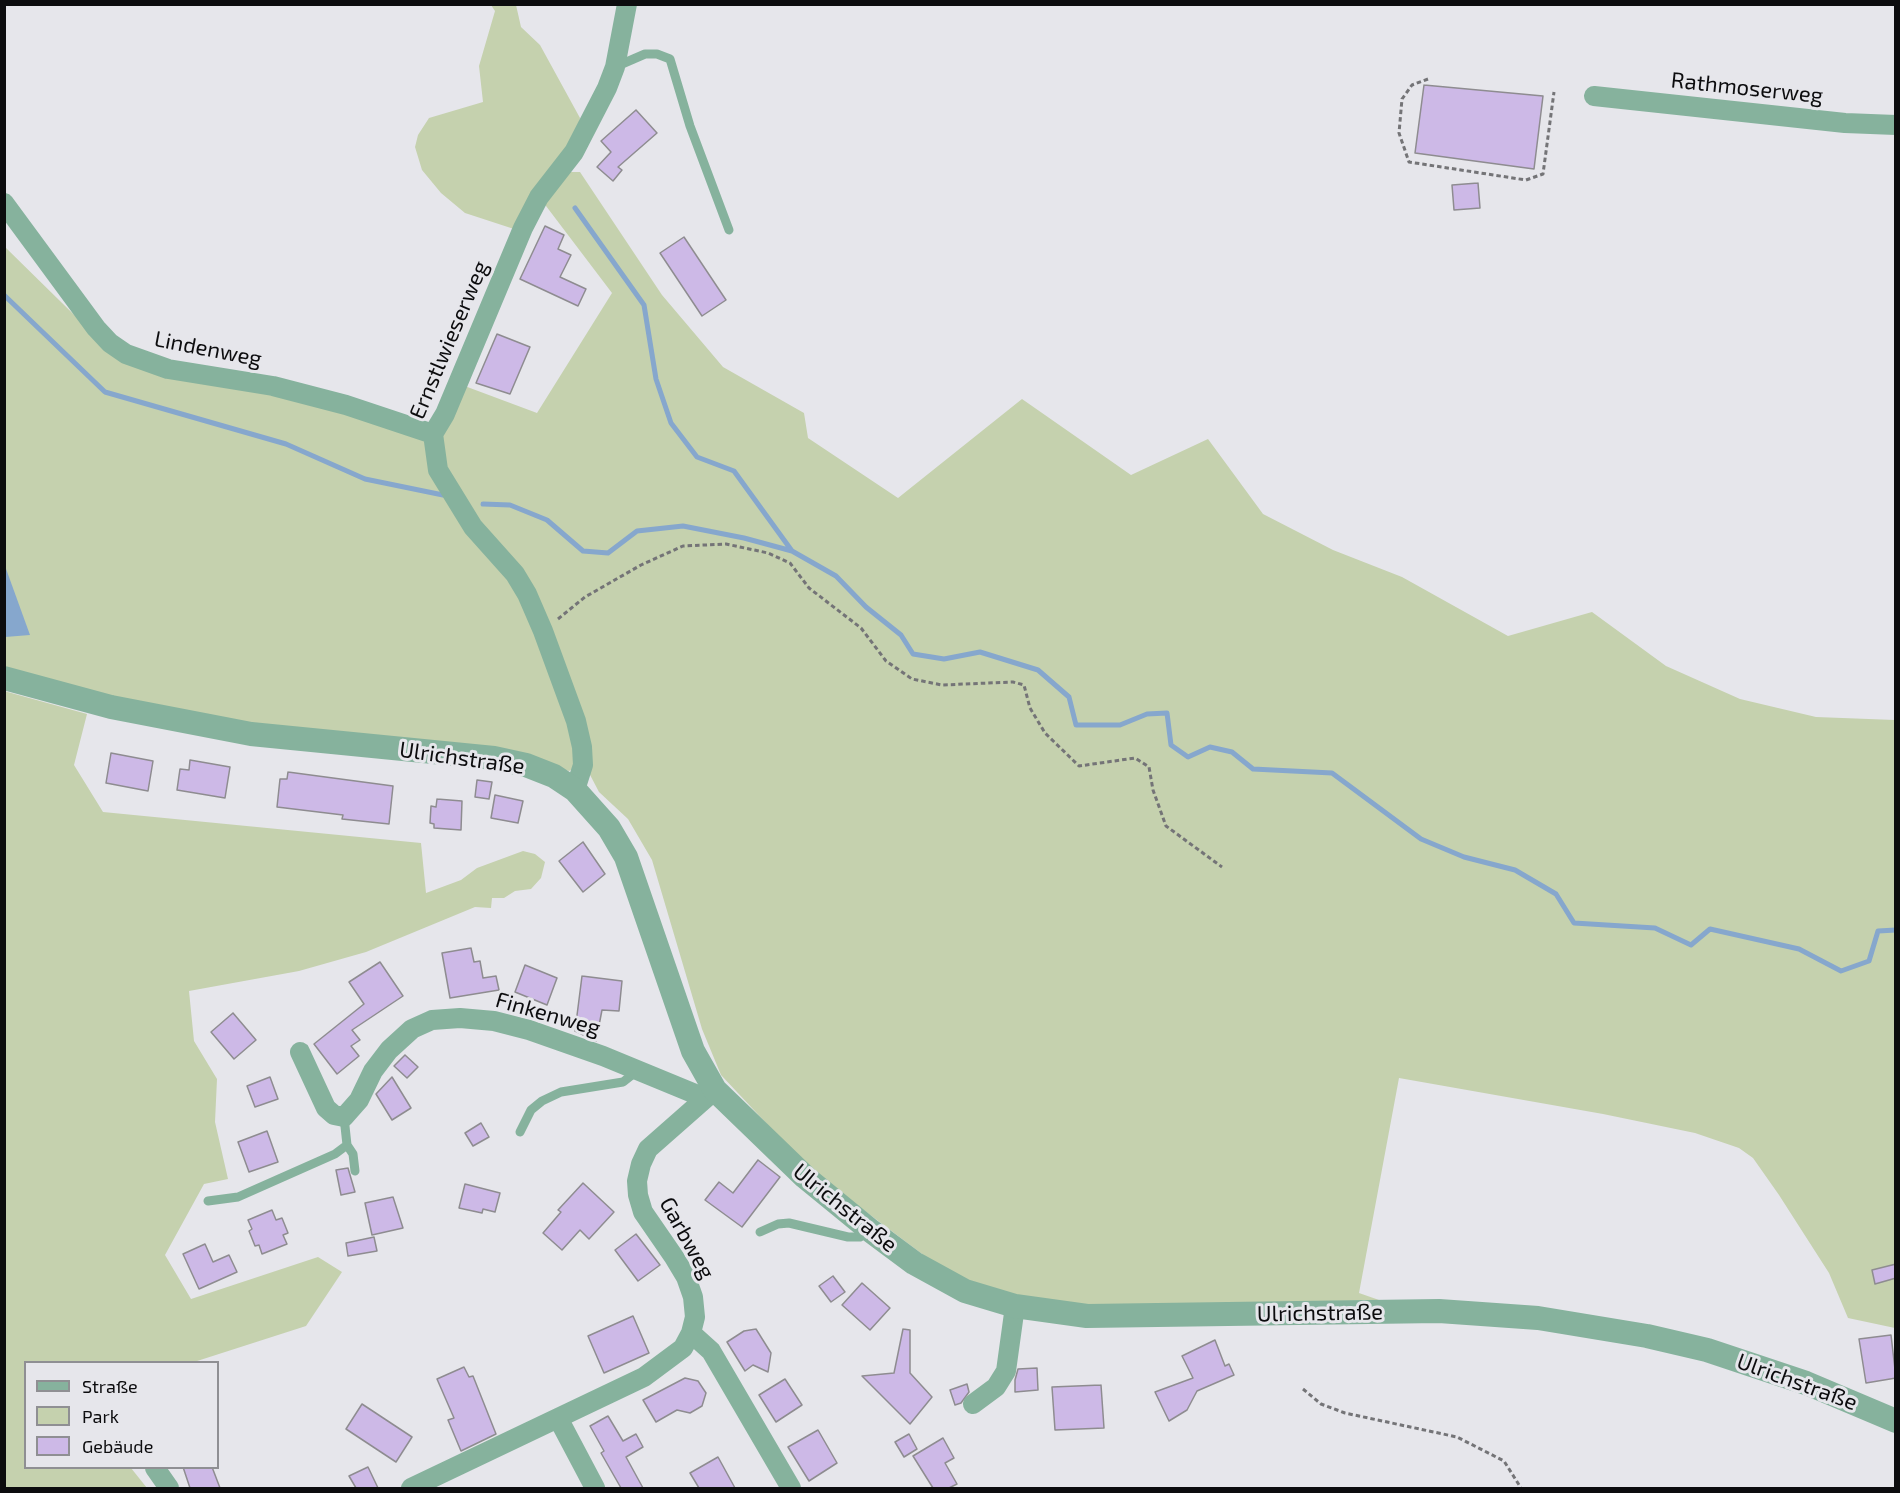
<!DOCTYPE html>
<meta charset="utf-8">
<style>
body{margin:0}
#map{position:relative;width:1900px;height:1493px;overflow:hidden;background:#e6e6eb;font-family:"Exo 2",sans-serif}
canvas{display:block}
.frame{position:absolute;inset:0;border:6px solid #0c0c0e;pointer-events:none}
.legend{position:absolute;left:24px;top:1361px;width:195px;height:108px;box-sizing:border-box;background:#e6e6eb;border:2px solid #8f8f93;margin:0;padding:8px 10px;list-style:none;font-size:18px;color:#0c0c0e}
.legend li{display:flex;align-items:center;gap:12px;height:30px}
.legend b{width:30px;border:2px solid #8f8f93}
</style>
<div id="map">
<canvas width="1900" height="1493"></canvas>
<div class="frame"></div>
<ul class="legend">
<li><b style="height:8px;background:#86b29d"></b>Straße</li>
<li><b style="height:16px;background:#c5d1ae"></b>Park</li>
<li><b style="height:16px;background:#cdb9e7"></b>Gebäude</li>
</ul>
</div>
<script>
const ctx = document.querySelector('canvas').getContext('2d');
ctx.lineJoin = 'round';
function paint(path, color) { ctx.fillStyle = color; ctx.fill(path, 'evenodd'); }
const shape = rows => new Path2D(rows.map(r => 'M' + r).join(''));
function strokePath(path, color, width, dash) { ctx.strokeStyle = color; ctx.lineWidth = width; ctx.lineCap = dash ? 'butt' : 'round'; ctx.setLineDash(dash || []); ctx.stroke(path); }
function write(font, color, halo, rows, align = 'center') {
  ctx.font = font + ' "Exo 2",sans-serif'; ctx.lineWidth = 6; ctx.setLineDash([]); ctx.textBaseline = 'middle'; ctx.strokeStyle = halo; ctx.fillStyle = color; for (const [text, x, y, turn = 0] of rows) {
    ctx.save(); ctx.translate(x, y); ctx.rotate((+turn || 0) * Math.PI / 180); ctx.textAlign = isNaN(turn) ? turn : align; if (halo) ctx.strokeText(text, 0, 0); ctx.fillText(text, 0, 0); ctx.restore();
  }
}
paint(shape([
 [491,5,516,5,521,27,540,45,580,118,578,131,517,230,465,213,441,193,422,170,415,147,418,135,429,118,483,102,479,66,495,11],
 [566,172,580,172,662,295,723,367,804,413,808,438,898,498,1022,399,1131,475,1208,439,1263,514,1333,550,1402,577,1508,636,1592,612,1666,666,1740,699,1816,717,1895,720,1895,1328,1848,1318,1829,1273,1779,1195,1753,1158,1739,1148,1695,1133,1603,1114,1399,1078,1359,1293,1379,1300,1298,1306,1107,1309,1037,1302,969,1283,930,1260,849,1199,798,1157,721,1075,702,1029,652,860,628,819,599,792,588,771,575,768,569,771,505,753,321,735,113,699,5,669,4,246,115,355,342,409,426,439,462,385,537,413,612,293,543,202],
 [4,691,87,714,74,765,103,812,421,843,426,893,461,880,477,868,523,851,535,854,545,862,541,878,531,889,515,891,504,898,492,898,491,908,475,907,366,952,299,971,189,991,194,1041,217,1079,215,1122,228,1179,204,1184,165,1255,191,1299,318,1257,342,1272,306,1326,194,1362,26,1362,26,1468,131,1468,147,1488,5,1488]
]), '#c5d1ae');
paint(shape([
 [5,566,30,635,5,637]
]), '#86a7cd');
strokePath(shape([
 [575,208,644,305,656,379,671,423,697,457,734,471,792,551,836,576,866,607,901,635,913,654,944,659,980,652,1038,670,1069,697,1076,725,1120,725,1147,714,1167,713,1171,745,1188,757,1210,747,1232,752,1253,769,1332,773,1421,839,1464,857,1515,870,1556,894,1574,923,1655,928,1691,945,1710,929,1799,949,1841,971,1869,961,1878,931,1896,930],
 [4,295,105,392,286,444,365,479,443,495],
 [483,504,510,505,547,520,583,551,608,553,637,531,683,526,744,538,792,551]
]), '#86a7cd', 5);
const building = shape([
 [1424,85,1543,96,1534,169,1415,153,1424,85],
 [636,110,657,133,618,167,622,170,613,181,597,167,611,152,601,141,636,110],
 [1478,183,1480,208,1454,210,1452,185,1478,183],
 [545,226,564,235,558,249,571,255,560,277,586,289,578,306,520,279,545,226],
 [684,237,726,300,702,316,660,253,684,237],
 [497,334,530,347,510,394,476,383,497,334],
 [111,753,153,761,148,791,106,783,111,753],
 [190,760,230,767,225,798,177,790,180,769,189,770,190,760],
 [288,772,393,786,389,824,342,819,343,815,277,807,280,779,287,779,288,772],
 [477,780,492,782,489,799,475,797,477,780],
 [495,795,523,801,518,823,491,818,495,795],
 [437,799,462,801,461,830,434,828,434,824,430,823,431,806,436,807,437,799],
 [583,842,605,874,583,892,559,861,583,842],
 [471,948,474,962,480,961,483,978,496,976,499,990,450,998,442,953,471,948],
 [380,962,403,996,352,1030,360,1040,351,1046,359,1056,337,1074,314,1044,364,1004,349,982,380,962],
 [525,965,557,978,547,1005,515,992,525,965],
 [582,976,622,981,619,1011,602,1010,596,1041,575,1031,582,976],
 [233,1013,256,1040,234,1059,211,1032,233,1013],
 [405,1055,418,1067,407,1078,394,1066,405,1055],
 [270,1077,278,1099,255,1107,247,1086,270,1077],
 [392,1077,411,1108,392,1120,376,1094,392,1077],
 [481,1123,489,1137,473,1146,465,1133,481,1123],
 [267,1131,278,1162,249,1172,238,1142,267,1131],
 [758,1160,780,1177,742,1227,705,1200,719,1182,733,1193,758,1160],
 [348,1168,355,1192,341,1195,336,1170,348,1168],
 [583,1183,614,1212,589,1239,580,1230,562,1250,543,1233,561,1212,558,1210,583,1183],
 [465,1184,500,1193,495,1212,483,1209,482,1213,459,1208,465,1184],
 [393,1197,403,1228,372,1235,365,1203,393,1197],
 [272,1210,276,1220,282,1218,288,1233,283,1235,287,1244,262,1254,259,1245,255,1246,249,1231,252,1229,248,1220,272,1210],
 [636,1234,660,1265,638,1281,615,1250,636,1234],
 [374,1237,377,1251,348,1256,346,1243,374,1237],
 [205,1244,213,1262,229,1255,237,1272,199,1289,183,1254,205,1244],
 [1896,1264,1896,1278,1875,1284,1872,1270,1896,1264],
 [833,1276,845,1292,831,1302,819,1286,833,1276],
 [862,1283,890,1308,870,1330,842,1305,862,1283],
 [633,1316,649,1353,604,1373,588,1336,633,1316],
 [756,1329,771,1353,768,1372,753,1365,745,1371,727,1342,744,1331,756,1329],
 [903,1329,910,1330,910,1373,932,1397,910,1424,862,1376,894,1373,903,1329],
 [1891,1335,1896,1378,1866,1383,1859,1339,1891,1335],
 [1215,1340,1225,1366,1229,1364,1234,1375,1197,1391,1187,1410,1169,1421,1155,1392,1193,1378,1182,1356,1215,1340],
 [464,1367,469,1377,473,1376,496,1434,461,1451,448,1420,454,1418,437,1379,464,1367],
 [1037,1368,1038,1390,1015,1392,1015,1380,1018,1369,1037,1368],
 [685,1378,698,1381,706,1393,702,1406,690,1413,677,1410,656,1422,643,1400,685,1378],
 [785,1379,802,1405,776,1422,759,1395,785,1379],
 [967,1384,969,1392,961,1403,955,1405,950,1390,967,1384],
 [1101,1385,1104,1428,1055,1430,1052,1387,1101,1385],
 [362,1404,412,1437,396,1462,346,1429,362,1404],
 [608,1416,623,1441,636,1434,643,1447,626,1457,643,1488,621,1488,601,1453,604,1451,590,1426,608,1416],
 [818,1430,837,1463,809,1481,788,1447,818,1430],
 [909,1434,917,1449,904,1457,895,1442,909,1434],
 [943,1438,954,1458,945,1463,957,1484,949,1488,933,1488,913,1456,943,1438],
 [718,1457,735,1488,699,1488,690,1473,718,1457],
 [183,1467,212,1467,220,1488,190,1488,183,1467],
 [368,1467,378,1488,356,1488,349,1476,368,1467]
]);
paint(building, '#cdb9e7');
strokePath(building, '#8e8c90', 1.5);
strokePath(shape([
 [1428,79,1412,85,1402,99,1399,133,1409,162,1526,180,1543,174,1554,92],
 [558,619,585,597,641,565,683,546,726,544,768,553,790,563,809,588,861,628,886,661,912,679,942,685,1013,682,1024,685,1030,708,1045,733,1079,766,1135,758,1149,767,1153,790,1166,826,1222,867],
 [1303,1389,1321,1404,1345,1413,1457,1437,1504,1461,1521,1488]
]), '#747477', 3, [4.5, 3]);
strokePath(shape([
 [615,67,645,54,657,54,670,59,690,126,729,230],
 [520,1132,531,1110,542,1101,561,1092,623,1082,637,1071],
 [347,1145,353,1154,355,1171],
 [208,1201,238,1197,335,1154,347,1145,344,1117],
 [760,1232,778,1224,789,1223,848,1237,860,1237,869,1232]
]), '#86b29d', 9);
strokePath(shape([
 [1594,96,1845,123,1896,125],
 [4,203,96,328,110,343,126,354,168,369,273,386,346,405,433,434],
 [575,790,583,765,582,747,576,721,543,631,527,594,515,574,473,527,438,470,433,434,445,414,523,228,539,197,574,152,607,88,615,67,627,4],
 [300,1052,326,1108,334,1115,344,1117,359,1100,373,1071,389,1050,412,1029,432,1020,460,1018,494,1021,529,1030,603,1056,705,1098],
 [691,1333,711,1351,791,1488],
 [973,1404,996,1387,1006,1371,1015,1306],
 [558,1418,595,1488],
 [155,1468,169,1488],
 [411,1488,644,1377,683,1348,691,1333,695,1317,693,1297,686,1277,674,1257,643,1212,638,1195,637,1181,641,1164,648,1149,715,1090]
]), '#86b29d', 20);
strokePath(shape([
 [4,678,111,707,251,734,494,758,526,765,554,776,575,790,609,828,626,857,693,1051,715,1090,805,1177,871,1231,914,1263,965,1291,1015,1306,1087,1316,1439,1311,1538,1318,1647,1336,1707,1350,1806,1383,1896,1421]
]), '#86b29d', 24);
write('22px', '#0c0c0e', '#e6e6eb', [
 ["Rathmoserweg",1747,88,6],
 ["Ernstlwieserweg",449,340,-67],
 ["Lindenweg",208,349,11],
 ["Ulrichstraße",462,758,8],
 ["Finkenweg",548,1014,16],
 ["Ulrichstraße",845,1208,39],
 ["Garbweg",687,1238,61],
 ["Ulrichstraße",1320,1313,-1],
 ["Ulrichstraße",1797,1382,20]
]);
</script>
